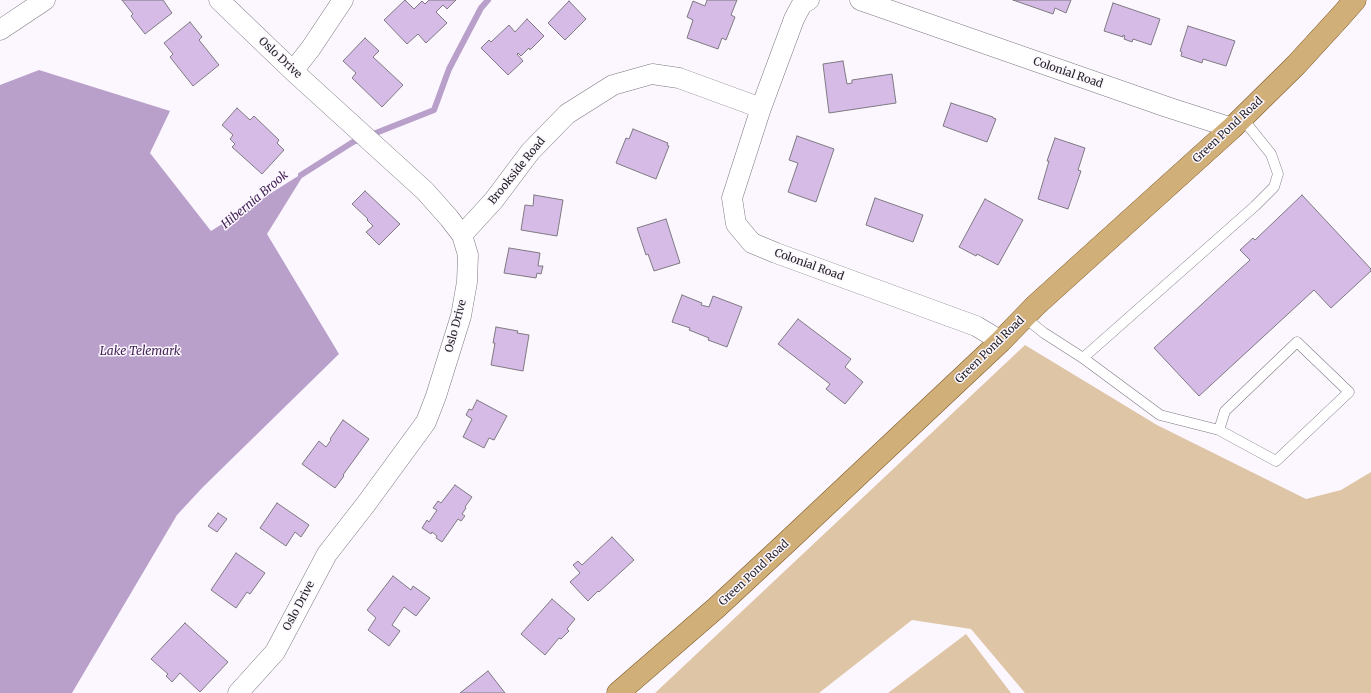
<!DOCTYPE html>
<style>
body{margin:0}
canvas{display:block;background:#fcf7ff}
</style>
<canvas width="1371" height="693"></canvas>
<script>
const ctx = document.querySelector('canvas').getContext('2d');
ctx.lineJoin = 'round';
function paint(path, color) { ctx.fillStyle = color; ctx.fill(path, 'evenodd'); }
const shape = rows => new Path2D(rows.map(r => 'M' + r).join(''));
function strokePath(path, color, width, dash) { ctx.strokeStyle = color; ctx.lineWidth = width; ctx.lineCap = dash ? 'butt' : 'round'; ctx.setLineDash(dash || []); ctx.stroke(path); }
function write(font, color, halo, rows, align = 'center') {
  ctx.font = font + ' Merriweather,serif'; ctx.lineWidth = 3; ctx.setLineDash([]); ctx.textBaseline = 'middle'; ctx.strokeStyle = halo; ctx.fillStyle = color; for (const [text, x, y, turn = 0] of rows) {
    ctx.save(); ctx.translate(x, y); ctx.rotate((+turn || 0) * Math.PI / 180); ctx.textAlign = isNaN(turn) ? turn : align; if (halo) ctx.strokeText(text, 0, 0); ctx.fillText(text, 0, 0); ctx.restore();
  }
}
paint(shape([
 [1025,345,1157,425,1306,499,1341,490,1371,472,1371,693,1025,693,971,629,912,620,819,693,655,693],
 [966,634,1011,693,888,693]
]), '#dec5a6');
paint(shape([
 [39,70,170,111,150,153,211,231,306,171,267,234,339,354,203,487,177,515,72,693,0,693,0,85]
]), '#b9a0ca');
strokePath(shape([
 [301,175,353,142,434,110,449,69,481,8,488,0]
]), '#b9a0ca', 6);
const building = shape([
 [122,0,163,0,172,13,145,34,131,16,133,14,122,0],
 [405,0,414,9,422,1,425,4,429,0,456,0,447,9,443,5,436,12,447,23,426,43,418,34,407,44,384,20,405,0],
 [707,0,737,0,731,15,735,17,726,40,722,38,718,49,687,38,693,20,687,17,693,1,705,6,707,0],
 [1013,0,1071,0,1066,13,1055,8,1053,14,1013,0],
 [569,1,586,19,565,40,548,23,569,1],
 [1113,3,1160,19,1151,45,1133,39,1132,42,1124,39,1125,36,1123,35,1123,37,1104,31,1113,3],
 [527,19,544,36,530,50,529,48,521,56,518,53,517,54,523,61,508,75,481,48,489,40,491,42,509,25,515,32,527,19],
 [190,22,202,37,199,40,219,65,193,86,170,57,173,54,164,43,190,22],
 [1188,26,1235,41,1226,66,1203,59,1202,63,1181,56,1182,52,1180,51,1188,26],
 [365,38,379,51,373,57,403,85,382,107,352,78,356,73,343,61,365,38],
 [843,61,847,84,852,83,852,80,892,74,896,103,829,113,823,64,843,61],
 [951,103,993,117,993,118,996,119,987,142,943,126,951,103],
 [237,108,250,120,254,116,279,140,277,143,284,150,262,174,232,147,235,144,230,139,233,135,222,125,237,108],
 [633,129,668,143,667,145,669,146,656,179,616,163,626,138,629,139,633,129],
 [797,136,834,149,816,202,788,192,798,163,789,160,797,136],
 [1055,138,1085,148,1078,170,1081,171,1068,209,1038,199,1049,161,1047,161,1055,138],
 [365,191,400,224,379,245,366,232,373,226,367,220,368,219,352,204,365,191],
 [534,195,563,200,557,236,521,230,525,205,533,206,534,195],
 [1302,195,1371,269,1371,271,1331,308,1314,290,1199,396,1154,348,1250,260,1240,250,1253,238,1255,240,1302,195],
 [875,198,923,215,913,242,866,225,875,198],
 [985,199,1023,220,998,265,977,254,976,256,959,247,985,199],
 [666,219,680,263,654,271,648,254,646,255,637,228,666,219],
 [509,248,540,253,538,266,543,266,541,274,537,273,536,278,504,273,509,248],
 [682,295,702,303,701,305,709,307,713,296,742,307,727,347,708,340,709,338,689,330,690,328,672,322,682,295],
 [798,319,851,359,845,367,863,382,845,404,826,389,830,384,778,344,798,319],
 [496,327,518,331,517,333,529,335,523,371,491,365,495,343,493,343,496,327],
 [477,400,507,416,494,440,489,438,484,448,463,437,472,419,466,415,469,409,472,410,477,400],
 [343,420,369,439,343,475,344,476,335,488,302,464,319,441,326,447,331,440,330,439,343,420],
 [455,485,472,497,465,507,466,508,462,514,465,516,461,521,458,519,442,542,436,538,437,536,432,532,431,534,422,528,427,520,429,522,437,510,433,508,438,501,441,503,455,485],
 [277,503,309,525,301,537,295,532,286,546,260,528,277,503],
 [218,513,227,519,217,532,208,526,218,513],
 [612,537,634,560,599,592,598,591,588,601,570,582,580,573,573,565,578,561,582,565,612,537],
 [236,553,265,573,250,594,247,592,236,608,211,590,236,553],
 [393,576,411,590,413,586,430,598,416,616,404,607,392,625,400,631,389,646,368,630,376,618,367,610,393,576],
 [552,599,575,619,567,629,569,631,561,639,559,638,545,655,521,634,552,599],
 [185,623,228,662,200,692,180,673,172,682,166,676,168,674,151,659,185,623],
 [488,671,505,693,460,693,488,671]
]);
paint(building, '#d5bbe6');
strokePath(building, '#7f7a82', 1);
const lane = shape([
 [1024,317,1044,333,1083,358,1255,206,1274,187,1278,174,1271,154,1242,118],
 [1083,358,1160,415,1219,430,1276,461,1349,392,1297,342,1225,411,1219,430]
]);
const street = shape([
 [219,0,293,71,425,191,449,218,462,235,468,255,467,282,461,316,436,396,426,422,366,504,327,554,275,652,238,693],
 [809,0,802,4,794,19,761,108,732,198,736,224,752,243,776,253,976,326,1001,341],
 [860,0,1167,107,1232,128],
 [0,30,45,0],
 [293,71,311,48,343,0],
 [462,235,494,200,530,152,567,114,613,85,652,74,679,78,761,108]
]);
const primary = shape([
 [618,693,716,608,786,543,1001,341,1036,305,1232,128,1296,65,1340,17,1355,0]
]);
strokePath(lane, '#7c7880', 11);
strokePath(street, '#7c7880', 21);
strokePath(primary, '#7f5a21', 23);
strokePath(lane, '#fff', 10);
strokePath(street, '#fff', 20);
strokePath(primary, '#d1af79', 22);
write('11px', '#211f22', '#fcf7ff', [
 ["Oslo Drive",280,58,43],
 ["Colonial Road",1068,73,19],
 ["Green Pond Road",1228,130,-43],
 ["Brookside Road",517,171,-51],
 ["Colonial Road",809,265,20],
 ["Oslo Drive",456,326,-75],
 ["Green Pond Road",990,350,-44],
 ["Green Pond Road",754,573,-43],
 ["Oslo Drive",299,606,-62]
]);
write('italic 12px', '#411f54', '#fcf7ff', [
 ["Hibernia Brook",255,200,-40],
 ["Lake Telemark",140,352]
]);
</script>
